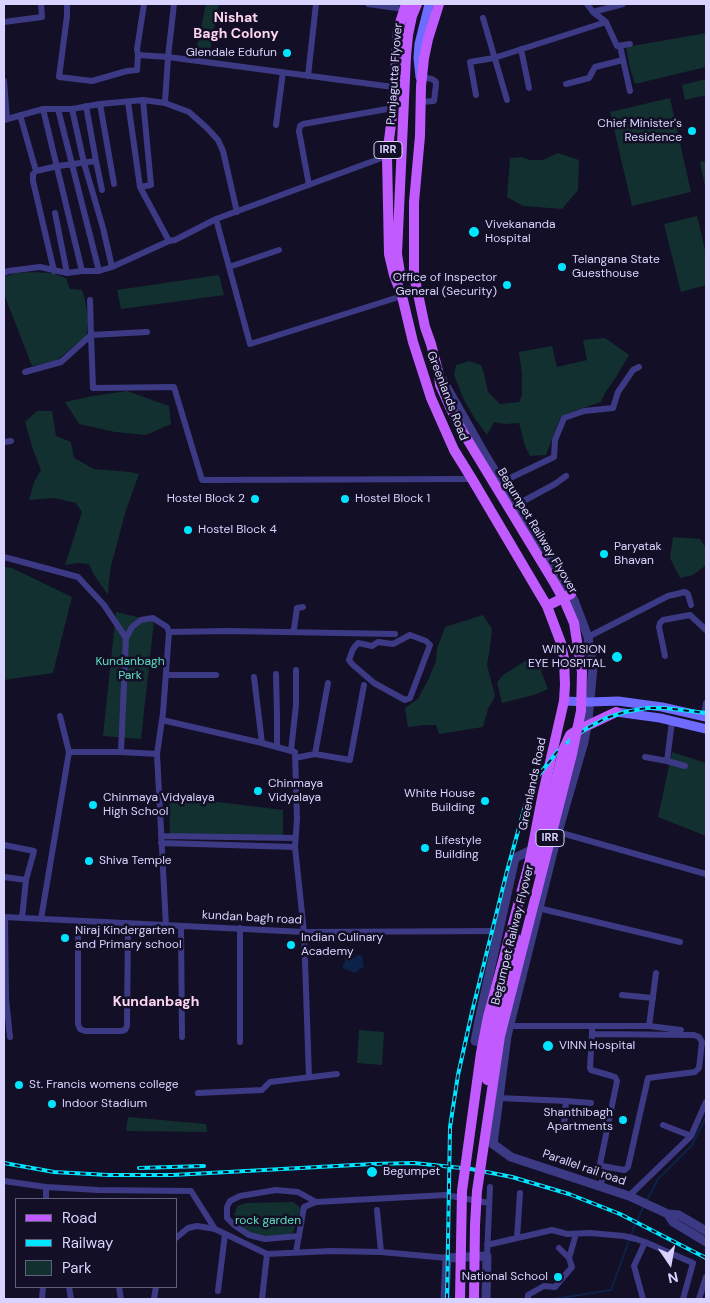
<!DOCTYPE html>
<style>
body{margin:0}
#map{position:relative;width:710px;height:1303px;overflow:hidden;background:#130f26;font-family:"DM Sans",sans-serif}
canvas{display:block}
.frame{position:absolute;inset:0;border:5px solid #d9d4ff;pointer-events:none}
.legend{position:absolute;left:15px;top:1198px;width:162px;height:90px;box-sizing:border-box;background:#130f26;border:1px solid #625e7d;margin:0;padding:6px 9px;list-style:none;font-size:15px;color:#d9d4ff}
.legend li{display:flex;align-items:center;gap:10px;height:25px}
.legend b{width:25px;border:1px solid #625e7d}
.north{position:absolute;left:645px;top:1238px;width:50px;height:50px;-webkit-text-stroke:4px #130f26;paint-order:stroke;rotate:168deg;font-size:14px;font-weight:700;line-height:20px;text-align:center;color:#d9d4ff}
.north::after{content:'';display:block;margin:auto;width:18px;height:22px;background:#d9d4ff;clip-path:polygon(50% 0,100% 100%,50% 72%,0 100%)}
</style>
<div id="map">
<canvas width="710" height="1303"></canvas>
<div class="frame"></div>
<ul class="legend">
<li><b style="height:6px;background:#c25bff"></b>Road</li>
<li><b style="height:6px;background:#00e5ff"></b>Railway</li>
<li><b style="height:14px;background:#12302f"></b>Park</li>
</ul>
<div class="north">N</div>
</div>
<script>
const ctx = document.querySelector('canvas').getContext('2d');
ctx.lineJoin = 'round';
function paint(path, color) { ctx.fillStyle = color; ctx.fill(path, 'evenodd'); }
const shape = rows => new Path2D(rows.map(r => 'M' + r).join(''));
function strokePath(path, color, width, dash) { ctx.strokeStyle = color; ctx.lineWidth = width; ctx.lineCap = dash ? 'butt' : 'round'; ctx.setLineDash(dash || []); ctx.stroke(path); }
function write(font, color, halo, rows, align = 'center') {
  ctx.font = font + ' "DM Sans",sans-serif'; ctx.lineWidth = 5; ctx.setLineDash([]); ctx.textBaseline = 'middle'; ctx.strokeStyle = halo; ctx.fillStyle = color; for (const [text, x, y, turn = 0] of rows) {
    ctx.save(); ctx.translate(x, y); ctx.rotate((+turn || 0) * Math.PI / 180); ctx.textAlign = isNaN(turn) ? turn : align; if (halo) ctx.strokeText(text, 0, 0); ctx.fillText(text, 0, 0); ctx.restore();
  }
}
paint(shape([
 [206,4,219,4,210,51,196,50],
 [706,33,706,67,635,84,630,68,626,47],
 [706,79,706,95,685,100,682,85],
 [670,98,691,192,632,206,610,112],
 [558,153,579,160,578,190,562,209,523,206,507,197,510,158,522,157,529,160,543,160],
 [706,161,706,191,700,162],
 [697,216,706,254,706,285,681,292,664,224],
 [32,272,52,273,66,278,70,289,82,290,85,300,88,319,87,335,56,361,32,366,4,294,4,277,16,273],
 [219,275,224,295,121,309,117,290],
 [605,338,629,355,616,377,605,393,601,402,571,412,560,418,546,455,530,456,525,446,519,423,505,424,494,422,487,435,475,419,464,400,454,375,456,365,469,361,481,365,484,373,488,392,500,404,519,402,522,395,522,374,519,352,552,346,557,367,587,360,583,340],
 [127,391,169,406,171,424,146,435,115,432,79,424,65,402,93,396],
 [37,411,52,411,56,436,71,442,74,458,94,469,130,472,139,474,126,510,111,566,109,581,108,595,94,575,89,564,77,563,65,565,82,512,76,503,54,498,29,500,34,482,41,470,33,450,25,422],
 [673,537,700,539,706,548,706,565,693,575,680,578,670,558],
 [4,567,12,568,72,597,53,673,4,680],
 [116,612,154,621,141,739,103,736],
 [483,615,492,629,490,648,487,665,495,696,488,709,483,727,439,734,436,725,424,725,408,727,405,708,418,699,429,678,436,661,437,649,445,627],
 [539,658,541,671,548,689,534,695,502,703,497,682,503,675,525,661],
 [672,752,706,763,706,836,658,817],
 [169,796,283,810,283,836,170,835],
 [359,1030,384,1032,382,1065,357,1063],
 [128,1117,206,1124,207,1132,126,1131],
 [293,1202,301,1208,293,1233,266,1240,240,1229,234,1216,237,1206,246,1203]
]), '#12302f');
paint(shape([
 [357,955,360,955,363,958,362,960,364,965,363,968,359,969,357,972,354,973,343,968,343,965,345,962,345,958,348,956,350,958,354,958]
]), '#0c2248');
strokePath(shape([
 [646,1202,658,1179,692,1145,706,1117],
 [554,1299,611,1290,634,1227,644,1206]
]), '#0c2248', 2);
strokePath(shape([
 [67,4,67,16,59,77,92,81,127,71,137,70,138,55,168,57,393,87],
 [368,4,404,9],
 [587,4,593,12,606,22,617,46,630,44],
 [593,12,623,4],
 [483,18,507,100],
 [4,22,42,17,41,4],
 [620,46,630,91],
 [521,49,529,88],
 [138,55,137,49,144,4],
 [308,76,316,4],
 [4,81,7,119],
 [566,84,589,78,595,67,623,60],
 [476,95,470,62,494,58,606,22],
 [128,102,140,187,151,185,143,100],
 [421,102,434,101,436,85,436,82,432,79,422,77],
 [165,103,168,57,174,4],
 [100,104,114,184],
 [43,109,82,271],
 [58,109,99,271],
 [72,109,84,163,103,228,112,267],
 [20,115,36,171],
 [4,120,43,109,72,109,100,104,143,100,165,103,189,112,207,128,218,140,223,151,237,212],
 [276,125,283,72],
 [96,161,102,190],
 [309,185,299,131,300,126,303,124,393,108],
 [140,187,169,241],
 [55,213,67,273],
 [216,219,250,344,402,296],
 [229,267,279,250],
 [54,271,33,181,33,174,36,171,58,166,96,161,86,106],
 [4,273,8,271,40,267,67,273,82,271,99,271,112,267,169,241,175,240,216,219,387,156],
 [147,332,91,335,93,388,174,387,202,480,472,479],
 [25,372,61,362,91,335,90,300],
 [4,442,11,441],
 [502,482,554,457,555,440,564,418,584,411,613,408,618,392,633,370,639,367],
 [516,505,555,484,566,476],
 [4,557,78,577,104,605,126,638],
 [169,632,228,631,395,634],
 [292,632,294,629,297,608,303,607],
 [410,635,426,641,430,645,410,698,408,699,405,700,374,683,352,664,349,660,353,649,358,643,372,646,378,642,393,644,410,635],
 [588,637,668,596,685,592,688,594,691,605],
 [665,656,659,627,660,623,663,620,690,615,706,630],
 [276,674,277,716,277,747],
 [166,675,216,675],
 [254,677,262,743],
 [60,716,69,752,121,752],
 [704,717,706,703],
 [162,720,262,743,295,752,297,819,295,847,304,932,309,1077],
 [291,751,296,705,296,670],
 [157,754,121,752,126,638,132,627,141,620,153,618,167,627,169,632,163,713,157,754,166,926],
 [315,754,350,760,364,685],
 [645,757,667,761,672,721],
 [295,758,315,754,328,683],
 [667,761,685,766],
 [558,832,706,874],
 [161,836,295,838],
 [161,843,295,847],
 [4,845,34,851,26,880,22,918],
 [4,877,26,880],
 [538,908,680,942],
 [4,917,304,932,499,931],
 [5,917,6,999,10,1037],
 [41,919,69,752],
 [78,921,78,1024,80,1029,85,1031,121,1031,125,1030,127,1026,128,924],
 [181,926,182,1037],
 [622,995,653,998],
 [507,1026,649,1026,681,1030],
 [649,1026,656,973],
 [592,1034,694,1035,699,1037,702,1042,699,1068,695,1072,648,1078,628,1167,626,1169,624,1170,602,1166,600,1164,617,1081,615,1077,612,1076,591,1070,590,1068,592,1034,592,1030,593,1026],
 [240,1042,240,928],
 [198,1093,262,1090,270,1082,337,1074],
 [499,1098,566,1101,591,1103],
 [663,1125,691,1136],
 [564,1127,566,1101],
 [4,1181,46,1187,98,1190,191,1191,215,1229,267,1254,331,1251,381,1252,447,1258],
 [600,1187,606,1167],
 [629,1196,691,1136,706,1102],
 [46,1199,46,1187],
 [377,1210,381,1252],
 [299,1236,265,1239,249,1235,234,1225,227,1218,227,1207,230,1201,240,1196,276,1190,298,1192,316,1202],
 [176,1238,188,1228,197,1226,215,1229],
 [517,1238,520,1193],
 [487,1245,552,1230,567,1234,590,1233,624,1236,636,1239,645,1242,693,1263,683,1299],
 [296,1252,304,1207,316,1202,446,1195,489,1203],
 [487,1256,490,1187],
 [569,1258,576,1234],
 [69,1287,71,1299],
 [119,1287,121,1299],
 [218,1291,225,1234],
 [42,1299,43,1287],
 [154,1299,156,1287],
 [262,1299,267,1254],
 [528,1299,528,1295,544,1286,555,1287,572,1267,569,1258,559,1248],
 [643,1299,634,1266,645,1242],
 [699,1299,706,1277]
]), '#3d3a85', 6);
strokePath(shape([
 [442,379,484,453,574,600,588,637,593,667,588,720,584,742,558,832,507,1036,493,1144,511,1157,629,1196,668,1214,679,1215,706,1231],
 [490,1043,475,1041,479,1020,515,858,533,849],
 [668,1214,673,1222,706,1242],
 [445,1299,447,1258,487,1256,486,1299]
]), '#3d3a85', 9);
strokePath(shape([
 [420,77,418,58,419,44,429,4],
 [564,701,590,702,618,701,662,707,706,717],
 [616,712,660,718,706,729]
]), '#6f6bff', 9);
strokePath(shape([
 [406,4,398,29,393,108,387,156,389,254,394,275,402,296,413,342,431,398,454,450,472,479,547,606,561,643,564,659,565,685,564,701,543,793,530,860],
 [439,4,428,39,424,58,421,86,420,136,414,202,414,275,425,327,431,344,439,375,440,385,450,407],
 [400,273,397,254,406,56,408,35,412,16,417,4],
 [547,606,571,594],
 [564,748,570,735,576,731,616,712]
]), '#c25bff', 10);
const rail = shape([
 [4,1163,54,1172,108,1175,173,1175,373,1164,414,1163,471,1169,512,1177,569,1194,620,1214,706,1258],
 [139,1168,204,1166],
 [447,1299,450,1127,458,1075,472,1012,507,871,525,806,531,790,538,776,557,752,572,739,587,728,606,718,625,712,647,708,665,708,706,713]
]);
strokePath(rail, '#00e5ff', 4);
strokePath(rail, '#130f26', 2, [5.5]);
strokePath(shape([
 [450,407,461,429,555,584,565,602,574,623,582,672,581,711,572,754,500,1036,477,1191,475,1225,474,1299],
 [533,870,564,748],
 [487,1080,492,1036,516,938],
 [460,1299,462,1191,481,1053,488,1017,530,860]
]), '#c25bff', 10);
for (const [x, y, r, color] of [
 [287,53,5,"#00e5ff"],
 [692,131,5,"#00e5ff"],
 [474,232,6,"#00e5ff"],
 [562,267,5,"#00e5ff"],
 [507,285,5,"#00e5ff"],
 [255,499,5,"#00e5ff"],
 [345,499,5,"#00e5ff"],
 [188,530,5,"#00e5ff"],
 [604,554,5,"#00e5ff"],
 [617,657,6,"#00e5ff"],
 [258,791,5,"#00e5ff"],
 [485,801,5,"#00e5ff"],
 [93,805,5,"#00e5ff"],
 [425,848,5,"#00e5ff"],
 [89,861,5,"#00e5ff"],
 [65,938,5,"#00e5ff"],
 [291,945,5,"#00e5ff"],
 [548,1046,6,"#00e5ff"],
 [19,1085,5,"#00e5ff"],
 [52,1104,5,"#00e5ff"],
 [623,1120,5,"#00e5ff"],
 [372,1172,6,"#00e5ff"],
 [558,1277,5,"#00e5ff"]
]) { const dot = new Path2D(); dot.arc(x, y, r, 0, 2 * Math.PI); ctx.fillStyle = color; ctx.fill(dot); strokePath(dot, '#130f26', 2); }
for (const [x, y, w] of [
 [388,150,28],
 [550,838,28]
]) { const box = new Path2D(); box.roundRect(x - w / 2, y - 8.5, w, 17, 4); ctx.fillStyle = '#130f26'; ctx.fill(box); strokePath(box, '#d9d4ff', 1); }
write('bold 11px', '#d9d4ff', null, [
 ["IRR",388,150],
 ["IRR",550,838]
]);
write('12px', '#d9d4ff', '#130f26', [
 ["Glendale Edufun",277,53,"right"],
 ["Chief Minister's",682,124,"right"],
 ["Residence",682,138,"right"],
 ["Vivekananda",485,225],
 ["Hospital",485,239],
 ["Telangana State",572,260],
 ["Guesthouse",572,274],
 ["Office of Inspector",497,278,"right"],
 ["General (Security)",497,292,"right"],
 ["Hostel Block 2",245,499,"right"],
 ["Hostel Block 1",355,499],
 ["Hostel Block 4",198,530],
 ["Paryatak",614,547],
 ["Bhavan",614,561],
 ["WIN VISION",606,650,"right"],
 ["EYE HOSPITAL",606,664,"right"],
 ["Chinmaya",268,784],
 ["Vidyalaya",268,798],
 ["White House",475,794,"right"],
 ["Building",475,808,"right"],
 ["Chinmaya Vidyalaya",103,798],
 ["High School",103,812],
 ["Lifestyle",435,841],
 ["Building",435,855],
 ["Shiva Temple",99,861],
 ["Niraj Kindergarten",75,931],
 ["and Primary school",75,945],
 ["Indian Culinary",301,938],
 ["Academy",301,952],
 ["VINN Hospital",559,1046],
 ["St. Francis womens college",29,1085],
 ["Indoor Stadium",62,1104],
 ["Shanthibagh",613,1113,"right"],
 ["Apartments",613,1127,"right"],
 ["Begumpet",383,1172],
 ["National School",548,1277,"right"]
], 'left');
write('12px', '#d9d4ff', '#130f26', [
 ["Punjagutta Flyover",395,74,-86],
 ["Greenlands Road",447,396,69],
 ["Begumpet Railway Flyover",537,531,59],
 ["Greenlands Road",533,784,-78],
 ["kundan bagh road",252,918,3],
 ["Begumpet Railway Flyover",513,935,-76],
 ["Parallel rail road",584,1168,19]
]);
write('12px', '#5fe0c0', '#130f26', [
 ["Kundanbagh",130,662],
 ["Park",130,676],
 ["rock garden",268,1221]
]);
write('bold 14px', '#ffd6f0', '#130f26', [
 ["Nishat",236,18],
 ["Bagh Colony",236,34],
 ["Kundanbagh",156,1002]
]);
</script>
